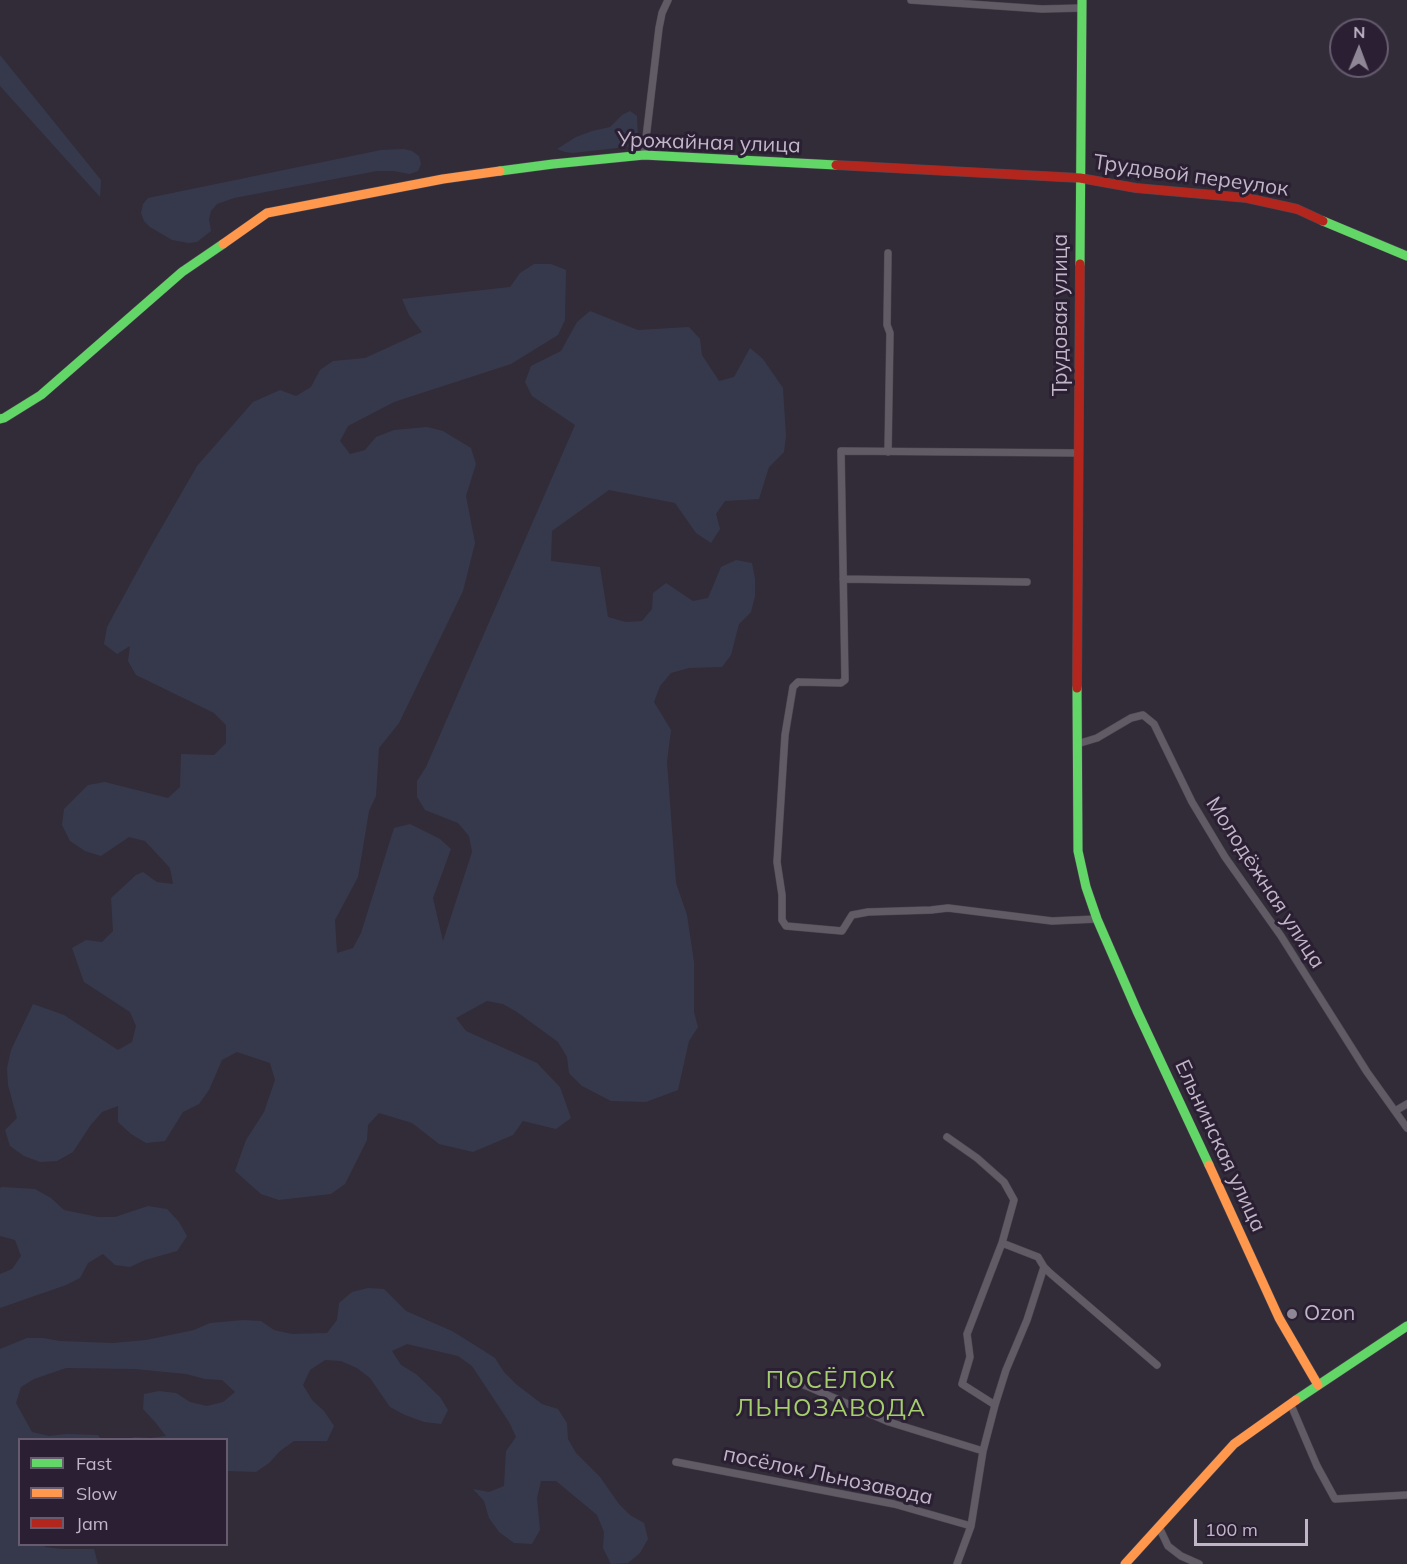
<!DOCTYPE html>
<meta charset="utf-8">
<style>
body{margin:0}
#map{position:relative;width:1407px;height:1564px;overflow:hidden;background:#322c38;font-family:Mulish,sans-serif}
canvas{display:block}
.legend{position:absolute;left:18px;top:1438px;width:210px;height:108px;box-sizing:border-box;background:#2a1f33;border:2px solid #665b6f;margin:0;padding:8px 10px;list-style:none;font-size:18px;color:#c1b6c8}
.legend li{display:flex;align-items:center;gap:12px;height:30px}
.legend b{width:30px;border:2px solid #665b6f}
.north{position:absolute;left:1329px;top:18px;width:60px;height:60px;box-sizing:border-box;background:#2a1f33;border:2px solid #665b6f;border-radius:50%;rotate:1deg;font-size:16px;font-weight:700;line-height:24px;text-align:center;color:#c1b6c8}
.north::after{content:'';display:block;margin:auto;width:21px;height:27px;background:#8f8696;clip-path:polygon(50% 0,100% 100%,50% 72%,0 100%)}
.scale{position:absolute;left:1194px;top:1519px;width:114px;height:27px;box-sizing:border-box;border:3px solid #c1b6c8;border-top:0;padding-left:8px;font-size:18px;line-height:21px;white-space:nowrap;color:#c1b6c8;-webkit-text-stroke:4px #2a1f33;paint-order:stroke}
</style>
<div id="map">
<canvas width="1407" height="1564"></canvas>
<ul class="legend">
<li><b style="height:8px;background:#63d668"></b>Fast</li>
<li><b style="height:8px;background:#ff974d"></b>Slow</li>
<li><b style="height:8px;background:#b3261e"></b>Jam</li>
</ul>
<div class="north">N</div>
<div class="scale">100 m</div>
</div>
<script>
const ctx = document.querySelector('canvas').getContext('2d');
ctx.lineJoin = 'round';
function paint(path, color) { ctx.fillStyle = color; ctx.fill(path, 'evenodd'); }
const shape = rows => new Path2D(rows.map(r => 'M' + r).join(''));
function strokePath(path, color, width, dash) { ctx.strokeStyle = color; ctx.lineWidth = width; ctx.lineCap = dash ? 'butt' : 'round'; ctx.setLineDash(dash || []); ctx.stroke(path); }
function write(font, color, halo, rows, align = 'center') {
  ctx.font = font + ' Mulish,sans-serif'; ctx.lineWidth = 6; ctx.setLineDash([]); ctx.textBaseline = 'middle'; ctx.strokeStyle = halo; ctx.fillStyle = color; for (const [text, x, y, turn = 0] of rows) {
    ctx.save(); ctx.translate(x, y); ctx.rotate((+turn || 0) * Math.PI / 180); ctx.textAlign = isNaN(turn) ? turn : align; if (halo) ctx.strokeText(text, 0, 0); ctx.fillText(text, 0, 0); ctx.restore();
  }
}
paint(shape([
 [0,55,101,180,100,197,0,86],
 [630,111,637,116,638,140,634,146,573,153,565,152,557,149,576,137,592,131,610,127,622,115],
 [404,149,412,151,419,156,421,164,418,171,410,174,393,171,377,171,234,198,217,204,211,211,209,219,211,231,197,242,189,243,172,240,150,227,144,221,141,213,143,204,148,198,381,150],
 [534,264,551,264,566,270,565,320,558,335,511,364,394,402,348,426,340,441,350,454,365,450,376,437,394,430,427,427,443,431,471,448,476,464,466,496,475,543,463,591,399,723,379,748,376,796,369,811,358,877,335,920,337,953,353,948,361,933,394,828,410,824,440,839,451,849,433,898,443,941,472,852,469,836,458,823,425,810,417,797,417,781,426,767,575,425,532,396,525,382,531,366,561,351,577,322,590,311,638,330,689,327,700,339,702,355,719,381,734,377,750,348,763,359,783,388,786,436,784,452,769,467,759,499,725,501,716,514,720,529,711,543,696,533,675,503,609,490,552,531,551,561,600,567,608,617,626,622,642,621,652,609,653,593,666,583,693,601,708,598,721,567,736,560,752,563,755,579,755,596,751,612,739,624,731,655,722,667,689,668,671,673,660,686,654,702,671,730,667,762,676,883,687,915,694,962,694,1012,698,1027,689,1041,678,1090,646,1102,611,1101,582,1086,569,1073,567,1057,558,1042,517,1012,503,1004,487,1001,456,1018,466,1031,537,1063,560,1087,571,1118,556,1129,523,1121,513,1135,473,1152,439,1144,412,1123,379,1113,368,1125,367,1140,345,1184,331,1194,279,1200,261,1194,235,1171,246,1140,264,1112,275,1080,270,1063,237,1052,222,1060,209,1090,199,1104,183,1112,165,1141,146,1143,131,1134,118,1122,118,1106,102,1112,90,1126,73,1152,57,1161,40,1162,24,1156,10,1146,5,1130,17,1118,8,1085,7,1068,11,1050,33,1004,64,1015,118,1050,132,1042,136,1026,130,1012,84,982,72,948,86,940,102,942,113,931,111,898,136,875,143,872,157,882,173,884,170,868,145,841,129,837,101,856,85,851,70,841,62,825,64,809,88,785,105,782,168,798,180,787,181,754,214,755,226,743,226,725,214,713,136,675,128,661,130,646,117,654,104,644,107,627,151,546,197,466,253,402,280,390,296,396,311,387,320,370,333,361,365,358,422,332,409,315,402,299,510,287,520,273],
 [2,1187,35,1189,51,1198,64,1210,98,1217,115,1217,148,1206,167,1209,179,1222,187,1236,177,1251,145,1260,130,1267,115,1265,103,1254,88,1263,80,1278,66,1285,0,1308,0,1274,12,1269,21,1256,15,1240,0,1236,0,1188],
 [368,1288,384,1289,406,1311,452,1331,481,1349,495,1358,504,1372,516,1384,542,1404,558,1409,567,1423,568,1439,576,1453,600,1477,619,1504,630,1515,644,1523,648,1539,640,1553,628,1563,611,1564,603,1548,604,1532,597,1515,556,1481,541,1481,537,1498,540,1530,532,1544,514,1543,499,1532,489,1518,484,1501,473,1489,489,1492,504,1486,506,1451,516,1437,509,1422,472,1366,458,1356,407,1344,392,1351,401,1365,416,1374,440,1397,448,1410,441,1424,424,1422,405,1415,390,1407,370,1378,357,1368,341,1361,325,1360,310,1370,303,1385,312,1400,324,1411,334,1426,327,1441,294,1441,280,1451,269,1463,256,1472,227,1471,226,1440,130,1439,134,1437,150,1438,166,1436,155,1422,143,1409,144,1394,159,1391,176,1393,190,1402,207,1406,223,1402,235,1392,222,1380,205,1379,186,1374,135,1369,66,1368,34,1379,21,1387,16,1403,32,1432,49,1436,66,1434,98,1435,101,1439,20,1440,20,1544,44,1545,45,1547,62,1549,94,1549,98,1564,0,1564,0,1349,27,1338,43,1338,60,1341,113,1343,146,1340,194,1330,210,1323,243,1320,261,1321,274,1330,292,1334,327,1333,337,1320,339,1303,352,1292]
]), '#36394c');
const street = shape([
 [911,0,1042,9,1082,8],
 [644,155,659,28,662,13,668,0],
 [888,253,887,325,890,333,888,452],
 [1079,453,841,451,845,680,841,683,798,682,793,687,785,735,777,862,782,895,782,920,786,926,842,931,852,915,868,912,931,910,948,908,1052,921,1097,919],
 [843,579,1027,582],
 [1077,744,1097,738,1131,718,1143,715,1154,724,1192,802,1225,857,1281,936,1367,1072,1407,1128],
 [1395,1111,1407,1104],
 [947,1137,977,1158,1004,1182,1014,1200,1002,1243,1038,1257,1044,1267,1050,1273,1157,1365],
 [776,1375,809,1387,889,1422,983,1451],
 [995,1405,962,1384,970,1357,967,1334,1002,1243],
 [1291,1405,1317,1466,1335,1499,1407,1495],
 [676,1462,894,1504,971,1526],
 [1159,1527,1168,1546,1181,1556,1199,1564],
 [957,1564,971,1526,983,1451,995,1405,1006,1370,1027,1320,1044,1267]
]);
const fast = shape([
 [500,171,553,164,644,155,836,165],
 [1323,221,1407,256],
 [1080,264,1082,0],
 [0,419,4,418,41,395,182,272,223,244],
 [1077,688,1078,851,1086,887,1097,919,1137,1011,1209,1165],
 [1296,1400,1407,1326]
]);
const slow = shape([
 [223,244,267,213,443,179,500,171],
 [1209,1165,1279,1318,1318,1385],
 [1125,1564,1234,1444,1296,1400]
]);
const jam = shape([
 [836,165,1080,178,1136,188,1247,198,1297,209,1323,221],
 [1077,688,1080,264]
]);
strokePath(street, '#4c4851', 8);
strokePath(fast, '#4c4752', 10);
strokePath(slow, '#4c4752', 10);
strokePath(jam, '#4c4752', 10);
strokePath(street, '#615b66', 7);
strokePath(fast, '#63d668', 9);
strokePath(slow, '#ff974d', 9);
strokePath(jam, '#b3261e', 9);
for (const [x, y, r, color] of [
 [1292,1314,6,"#8f8696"]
]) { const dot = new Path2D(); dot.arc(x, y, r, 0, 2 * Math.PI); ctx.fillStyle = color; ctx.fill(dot); strokePath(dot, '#2a1f33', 2); }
write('21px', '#c1b6c8', '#2a1f33', [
 ["Урожайная улица",709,143,2],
 ["Трудовой переулок",1191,176,8],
 ["Трудовая улица",1061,315,-90],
 ["Молодёжная улица",1265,883,57],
 ["Ельнинская улица",1220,1146,65],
 ["посёлок Льнозавода",828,1476,12]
]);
write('21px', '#c1b6c8', '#2a1f33', [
 ["Ozon",1304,1314]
], 'left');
ctx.letterSpacing = '1.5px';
write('24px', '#a5ce6c', '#2a1f33', [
 ["ПОСЁЛОК",831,1381],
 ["ЛЬНОЗАВОДА",831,1409]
]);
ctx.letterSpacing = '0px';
</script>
